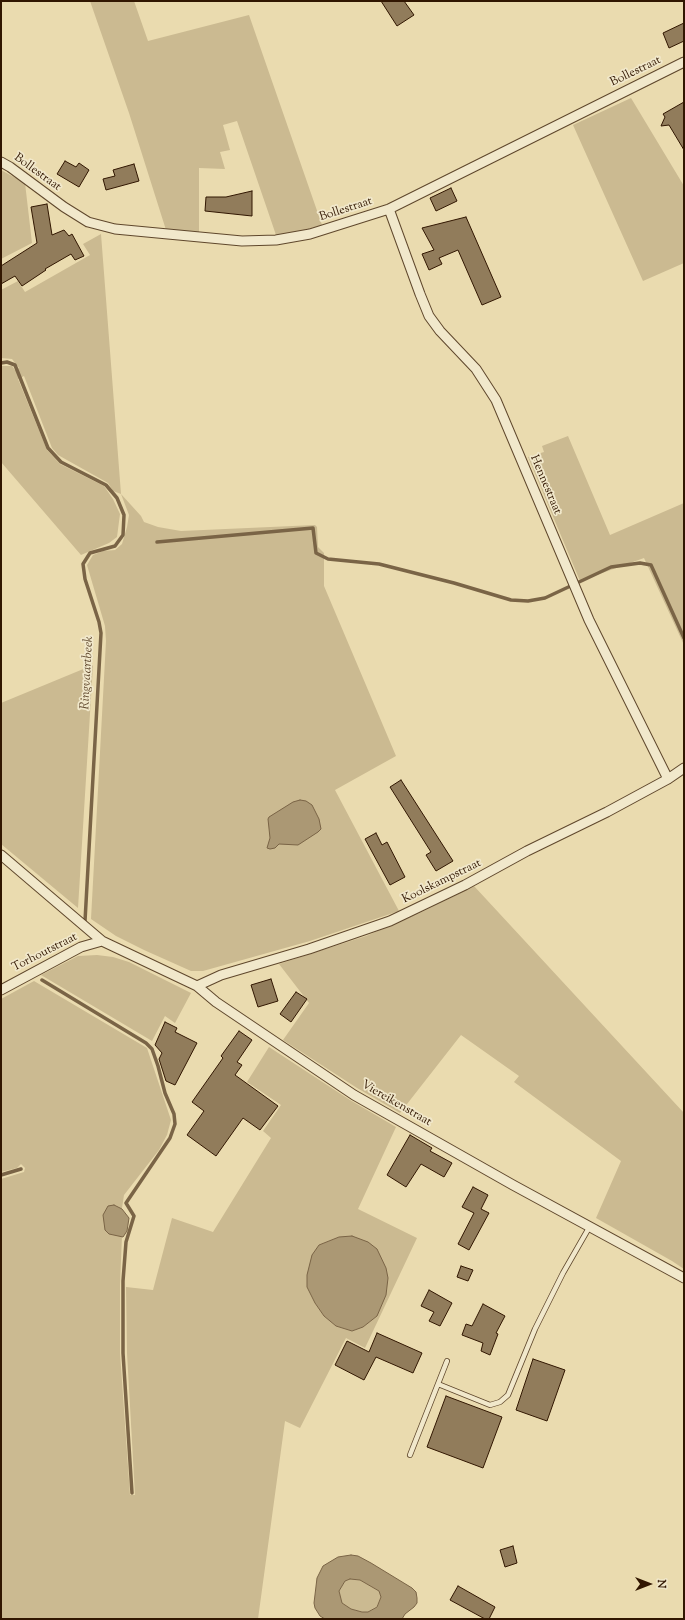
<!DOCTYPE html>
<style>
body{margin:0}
#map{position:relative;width:685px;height:1620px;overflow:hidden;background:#eadbaf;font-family:"Sorts Mill Goudy",serif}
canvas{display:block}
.frame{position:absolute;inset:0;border:2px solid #311601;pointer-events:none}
.north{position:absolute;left:629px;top:1564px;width:40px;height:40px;-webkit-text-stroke:3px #f1e8cb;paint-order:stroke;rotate:90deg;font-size:11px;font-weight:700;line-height:16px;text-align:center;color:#311601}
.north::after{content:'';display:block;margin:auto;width:14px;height:18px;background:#311601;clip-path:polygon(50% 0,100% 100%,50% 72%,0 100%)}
</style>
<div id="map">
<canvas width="685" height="1620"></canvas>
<div class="frame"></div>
<div class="north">N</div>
</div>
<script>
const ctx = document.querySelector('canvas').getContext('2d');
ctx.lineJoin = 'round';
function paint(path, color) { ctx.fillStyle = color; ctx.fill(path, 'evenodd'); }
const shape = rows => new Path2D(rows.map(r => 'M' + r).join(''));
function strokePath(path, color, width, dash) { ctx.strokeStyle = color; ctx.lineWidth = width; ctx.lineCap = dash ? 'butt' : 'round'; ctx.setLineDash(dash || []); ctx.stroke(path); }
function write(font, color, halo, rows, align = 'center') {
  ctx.font = font + ' "Sorts Mill Goudy",serif'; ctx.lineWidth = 3.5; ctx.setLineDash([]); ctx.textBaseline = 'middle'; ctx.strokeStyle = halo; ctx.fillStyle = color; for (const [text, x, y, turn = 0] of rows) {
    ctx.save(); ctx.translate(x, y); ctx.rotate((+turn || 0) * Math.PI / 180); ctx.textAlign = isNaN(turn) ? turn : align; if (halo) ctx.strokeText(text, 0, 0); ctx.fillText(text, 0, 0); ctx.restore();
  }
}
paint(shape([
 [90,1,134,1,148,41,249,15,322,225,298,232,276,235,237,121,223,125,230,150,220,152,225,169,199,168,199,232,166,230,129,113],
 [631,98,684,186,684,263,643,281,573,125],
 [1,170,25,183,32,243,1,259],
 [101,234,121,494,141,516,144,522,158,527,181,531,315,525,317,527,318,547,324,553,324,586,396,756,335,790,399,911,310,941,203,971,191,971,144,950,116,936,91,919,106,641,105,626,87,565,93,555,103,551,115,550,122,544,127,527,129,515,121,494,113,491,108,483,58,455,52,448,24,376,18,379,47,450,60,464,104,486,113,499,120,514,117,537,109,543,81,555,1,462,1,366,12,366,15,370,19,368,12,359,1,358,1,290,18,281,25,292,90,255,83,244],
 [568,436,610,535,684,503,684,645,644,558,580,581,528,457,544,452,542,446],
 [93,665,78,908,1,844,1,703],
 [474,886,684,1113,684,1269,672,1261,596,1218,621,1161,514,1082,519,1076,461,1035,400,1113,357,1088,283,1040,309,1003,279,964,366,936,424,911],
 [97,955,113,957,129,962,191,993,175,1023,165,1016,152,1041,41,975,78,956],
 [34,981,147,1048,171,1120,167,1135,159,1150,124,1195,122,1208,114,1209,122,1236,120,1285,120,1353,130,1495,135,1495,127,1353,126,1287,153,1290,172,1218,213,1232,271,1138,263,1131,281,1105,247,1082,269,1047,350,1100,396,1127,358,1209,417,1238,365,1348,346,1338,300,1428,285,1421,258,1619,1,1619,1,1179,24,1172,25,1168,21,1164,17,1168,1,1172,1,999],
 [339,1237,377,1316,363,1327,352,1331,336,1326,324,1316,315,1303,307,1287,319,1245],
 [350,1579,360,1580,379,1591,381,1597,377,1606,368,1612,362,1612,351,1609,342,1603,339,1591,345,1581]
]), '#cbba91');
const water = shape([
 [300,800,306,801,312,805,319,819,321,829,318,832,298,845,279,844,275,848,270,849,267,848,270,838,268,819,269,817,293,802,300,800],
 [114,1205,122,1209,129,1218,127,1231,123,1237,109,1234,105,1230,103,1215,108,1206,114,1205],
 [352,1236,368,1242,377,1249,386,1268,388,1278,386,1295,377,1316,363,1327,352,1331,336,1326,324,1316,315,1303,307,1287,307,1275,312,1255,319,1245,339,1237,352,1236],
 [351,1555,358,1556,371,1563,412,1588,416,1592,417,1598,417,1603,414,1607,405,1614,402,1619,325,1619,320,1616,315,1608,314,1603,317,1578,323,1566,338,1557,351,1555],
 [350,1579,360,1580,379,1591,381,1597,377,1607,368,1612,362,1612,351,1609,342,1603,339,1591,345,1581,350,1579]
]);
paint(water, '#ab9874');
strokePath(water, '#7a6446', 1);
strokePath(shape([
 [1,363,7,362,15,365,48,448,61,462,106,485,117,498,124,515,123,535,115,546,90,553,83,564,85,579,99,622,101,633,85,921],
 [157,542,313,528,316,553,328,559,379,564,454,583,511,600,528,601,545,598,611,567,640,563,651,565,684,638],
 [42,980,146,1043,152,1049,158,1066,165,1093,174,1114,175,1124,170,1138,126,1203,134,1216,126,1242,123,1281,123,1353,132,1493],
 [1,1175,21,1169]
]), '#7a6446', 3.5);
const building = shape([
 [381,1,404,1,414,15,397,26,381,1],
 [684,23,684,41,669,48,663,33,684,23],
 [684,102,684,150,669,125,661,126,665,117,663,114,684,102],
 [65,161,76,167,79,163,89,170,79,187,57,174,65,161],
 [134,164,139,181,106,190,103,179,115,176,113,170,134,164],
 [451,188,457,201,436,211,430,198,451,188],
 [252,191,252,216,205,211,206,197,226,197,252,191],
 [47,204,52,235,64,230,69,236,72,234,84,256,75,260,71,254,45,269,46,270,22,286,15,276,1,284,1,266,37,243,31,207,47,204],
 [466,217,501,297,482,305,458,250,439,258,442,264,429,270,422,254,434,250,422,228,466,217],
 [401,780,453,861,436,871,426,855,431,852,390,787,401,780],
 [376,833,382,845,387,842,405,877,390,885,365,839,376,833],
 [271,979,278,1001,258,1007,251,985,271,979],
 [296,992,307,999,291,1022,280,1014,296,992],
 [165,1022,177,1028,175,1032,197,1043,175,1085,166,1081,159,1059,162,1053,155,1045,165,1022],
 [239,1031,252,1040,237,1062,242,1065,235,1075,278,1106,260,1130,243,1118,216,1156,187,1135,204,1111,192,1102,223,1058,221,1056,239,1031],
 [410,1135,432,1148,430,1151,452,1163,444,1177,421,1164,406,1187,387,1175,410,1135],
 [473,1187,488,1195,481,1209,489,1213,469,1250,458,1244,474,1213,462,1207,473,1187],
 [461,1266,473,1270,468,1281,457,1277,461,1266],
 [429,1290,452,1303,440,1326,429,1321,434,1312,421,1306,429,1290],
 [483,1304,505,1316,496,1333,498,1334,490,1355,481,1351,483,1343,462,1335,466,1324,472,1326,483,1304],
 [377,1333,422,1353,413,1373,376,1357,364,1380,335,1365,347,1341,369,1352,377,1333],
 [533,1359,565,1370,547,1421,516,1410,533,1359],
 [446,1396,502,1417,483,1468,427,1447,446,1396],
 [513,1546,517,1563,505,1567,500,1550,513,1546],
 [458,1586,495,1607,489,1619,485,1619,450,1600,458,1586]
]);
paint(building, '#917c5b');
strokePath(building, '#311601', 1);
const lane = shape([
 [438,1384,490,1405,500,1402,508,1395,535,1329,563,1273,590,1226],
 [410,1455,447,1361]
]);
const street = shape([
 [1,162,10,167,64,207,88,222,115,229,242,241,276,240,310,234,389,209,684,62],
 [389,209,420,294,429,316,440,331,476,369,496,400,589,620,668,779],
 [1,855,102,941,197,986,216,1002,354,1095,513,1185,684,1278],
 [197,986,221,975,309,949,390,921,465,885,527,851,607,812,668,779,684,768],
 [1,990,81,947,102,941]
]);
strokePath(lane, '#5f472c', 6);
strokePath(street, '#5f472c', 11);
strokePath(lane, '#f1e8cb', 4.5);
strokePath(street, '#f1e8cb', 9);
write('12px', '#311601', '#f1e8cb', [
 ["Bollestraat",636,72,-26],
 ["Bollestraat",37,173,36],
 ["Bollestraat",346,210,-18],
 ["Hennestraat",545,485,67],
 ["Koolskampstraat",442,882,-26],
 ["Torhoutstraat",45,953,-27],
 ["Viereikenstraat",396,1104,30]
]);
write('italic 13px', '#624a2f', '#f1e8cb', [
 ["Ringvaartbeek",88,673,-87]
]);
</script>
